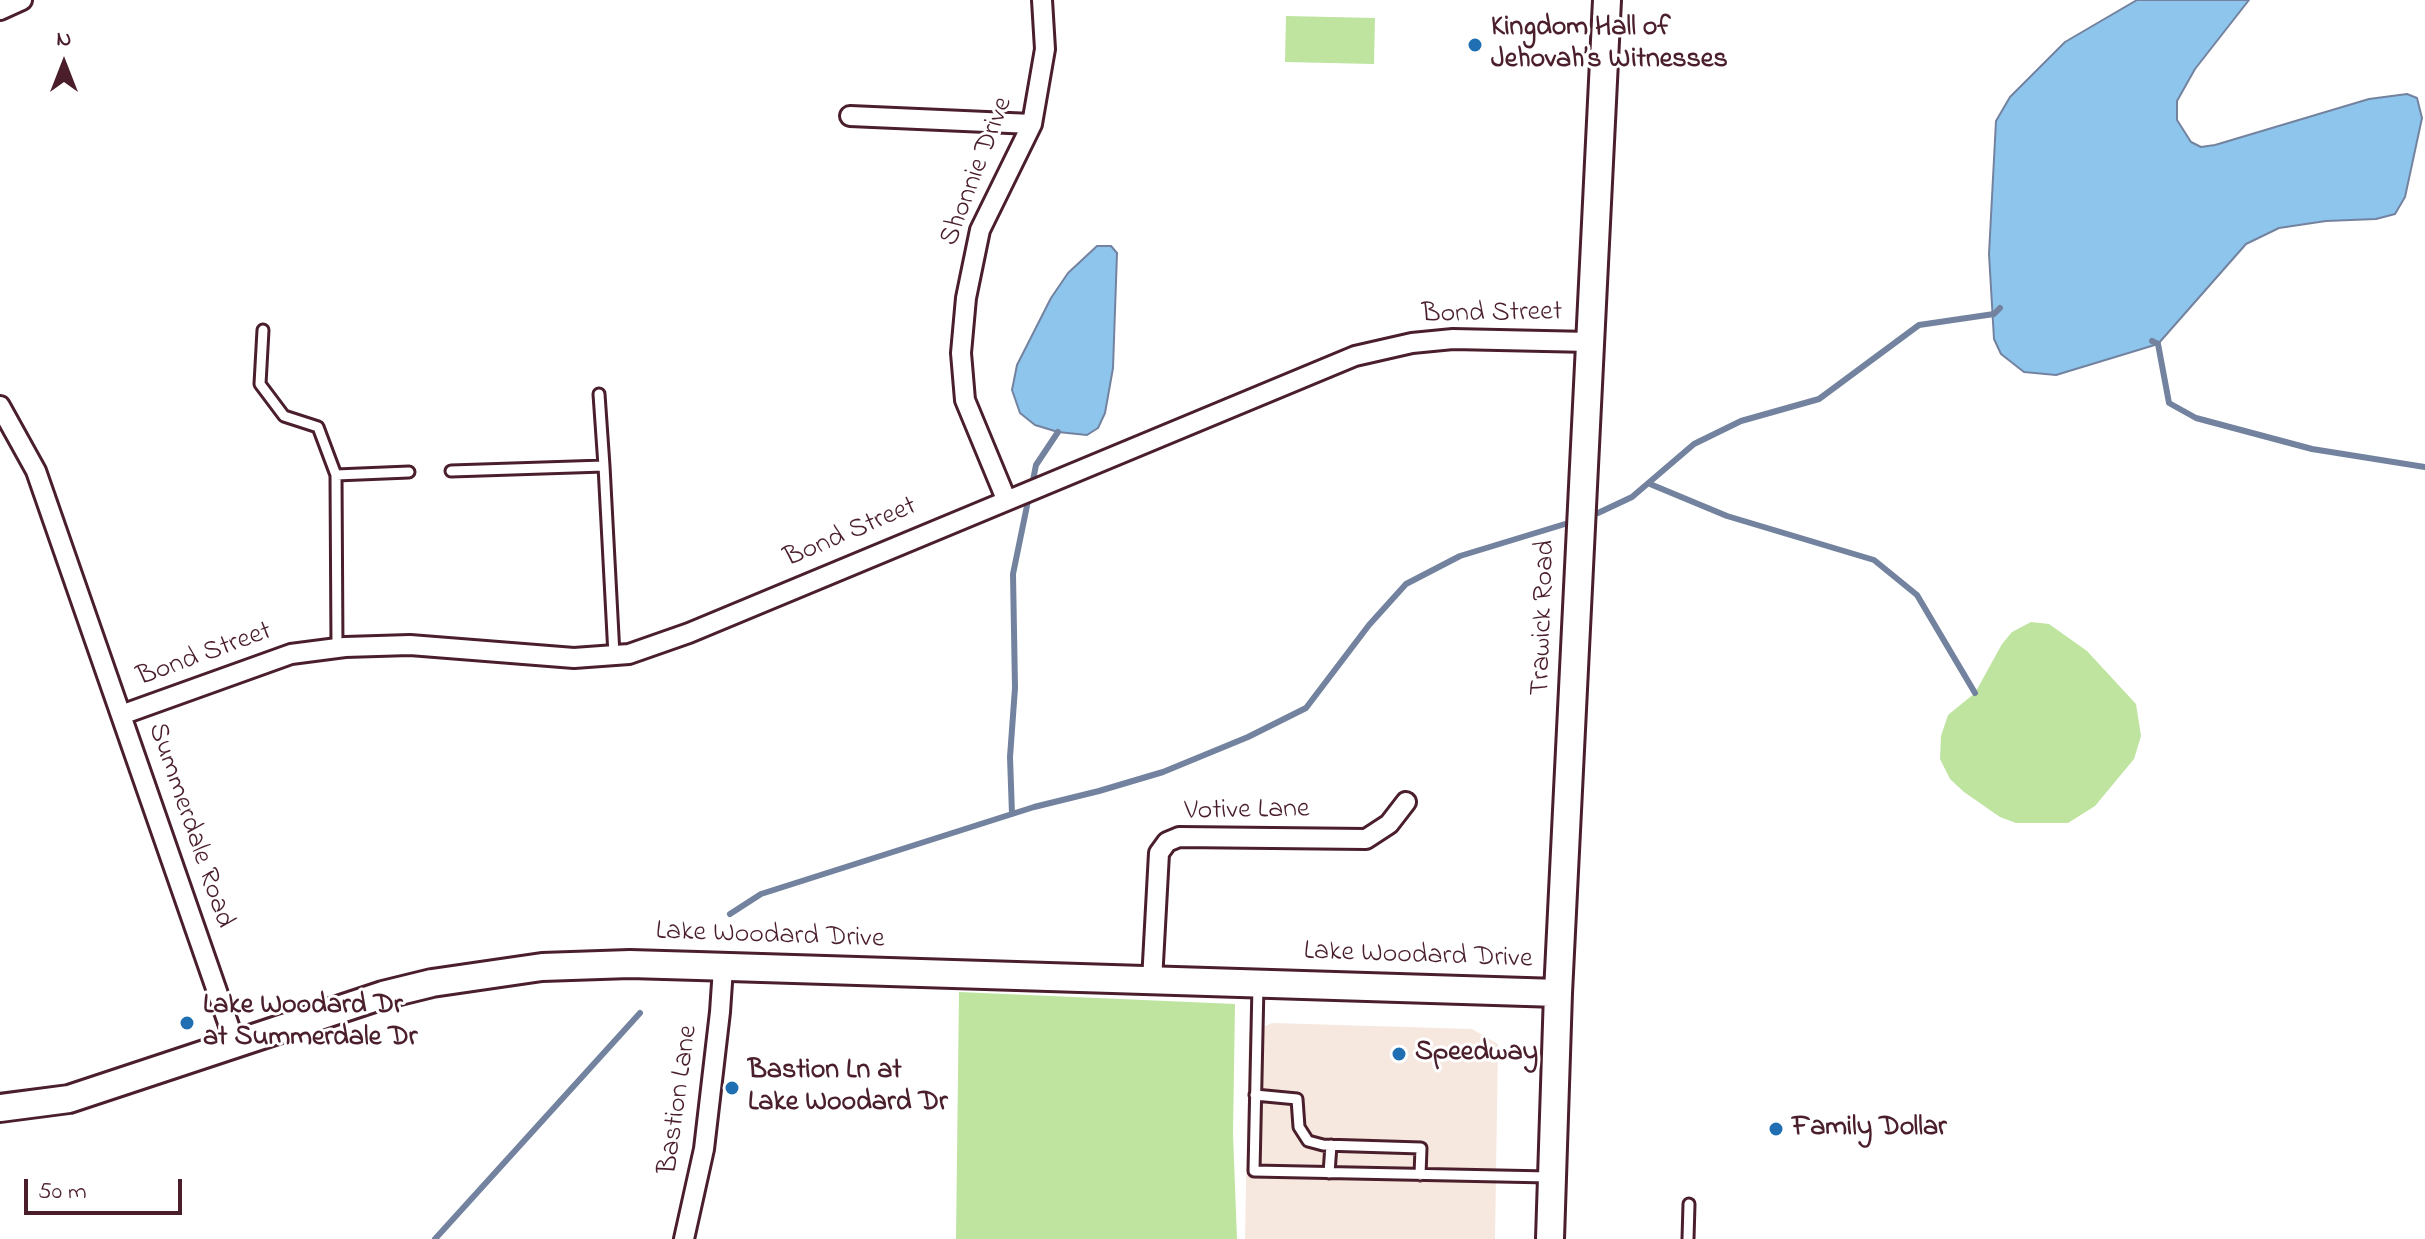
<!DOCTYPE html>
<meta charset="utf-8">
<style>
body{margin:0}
#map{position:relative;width:2425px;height:1239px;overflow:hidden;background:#fff;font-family:"Indie Flower",sans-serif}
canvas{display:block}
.north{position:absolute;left:24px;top:24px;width:80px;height:80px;-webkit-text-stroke:6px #fff;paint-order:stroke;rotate:0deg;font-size:22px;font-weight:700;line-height:32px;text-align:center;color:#4a1f2b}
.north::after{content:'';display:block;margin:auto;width:28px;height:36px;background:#4a1f2b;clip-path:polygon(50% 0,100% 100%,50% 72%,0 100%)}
.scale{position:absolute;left:24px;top:1179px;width:158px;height:36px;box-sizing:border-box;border:4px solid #4a1f2b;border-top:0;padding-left:10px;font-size:24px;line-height:28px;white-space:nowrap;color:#4a1f2b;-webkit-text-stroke:6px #fff;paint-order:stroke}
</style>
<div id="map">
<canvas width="2425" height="1239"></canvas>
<div class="north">N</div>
<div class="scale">50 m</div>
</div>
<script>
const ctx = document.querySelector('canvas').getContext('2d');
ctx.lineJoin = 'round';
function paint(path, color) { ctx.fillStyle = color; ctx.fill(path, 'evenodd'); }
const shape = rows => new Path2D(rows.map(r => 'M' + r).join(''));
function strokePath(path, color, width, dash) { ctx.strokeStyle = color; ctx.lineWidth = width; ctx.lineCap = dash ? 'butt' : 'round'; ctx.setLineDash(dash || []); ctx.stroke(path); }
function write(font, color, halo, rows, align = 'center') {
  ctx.font = font + ' "Indie Flower",sans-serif'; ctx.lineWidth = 6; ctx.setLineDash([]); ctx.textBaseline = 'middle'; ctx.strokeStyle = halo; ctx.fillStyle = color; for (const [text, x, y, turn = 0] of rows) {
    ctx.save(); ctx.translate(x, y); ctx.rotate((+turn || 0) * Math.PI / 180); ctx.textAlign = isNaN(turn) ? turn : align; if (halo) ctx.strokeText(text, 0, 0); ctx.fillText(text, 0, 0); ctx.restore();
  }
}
paint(shape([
 [1272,1023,1472,1029,1498,1044,1495,1239,1245,1239,1249,1033]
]), '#f6e7df');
paint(shape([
 [1286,16,1375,18,1374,64,1285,62],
 [2031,622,2049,624,2087,651,2136,704,2141,736,2134,759,2095,806,2068,823,2016,823,2000,817,1964,792,1950,779,1940,759,1941,736,1948,715,1975,693,2002,644,2012,632],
 [959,992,1235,1004,1233,1134,1237,1239,956,1239]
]), '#bee49f');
const water = shape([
 [2137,0,2249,0,2195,69,2177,101,2177,120,2191,142,2201,147,2215,145,2369,99,2407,94,2417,98,2422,118,2405,197,2395,214,2376,219,2326,221,2279,228,2246,244,2158,344,2056,375,2024,372,2001,354,1994,339,1989,254,1996,121,2010,97,2065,42,2137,0],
 [1097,246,1111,246,1117,253,1113,368,1105,413,1098,428,1087,435,1058,432,1035,425,1020,413,1012,390,1017,365,1051,298,1068,273,1097,246]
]);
paint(water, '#8ec5ec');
strokePath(water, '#73839f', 2);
strokePath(shape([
 [2152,341,2158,344,2169,403,2196,418,2312,449,2425,467],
 [1650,484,1727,516,1874,560,1917,595,1975,693],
 [1032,485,1036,465,1058,432],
 [1598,513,1632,497,1694,444,1741,421,1819,399,1919,325,1994,314,2000,308],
 [1012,814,1010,757,1015,688,1013,574,1029,496],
 [730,914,761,894,1034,807,1099,791,1163,772,1248,737,1306,708,1369,625,1406,584,1460,556,1565,524],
 [435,1239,640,1013]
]), '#73839f', 6);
const lane = shape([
 [263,330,260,384,284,416,318,427,336,475],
 [599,394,604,466],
 [451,471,604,466,614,655],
 [337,648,336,475,409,472],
 [1258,985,1254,1171,1549,1177],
 [1255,1095,1297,1099,1299,1127,1308,1141,1323,1145,1421,1148,1420,1175],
 [1329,1173,1331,1145],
 [1688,1239,1689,1204]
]);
const street = shape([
 [0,10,22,0],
 [850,116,1032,124],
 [0,406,36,471,235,1043],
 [1006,499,965,400,961,353,966,298,980,230,1032,124,1045,49,1042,0],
 [121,715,291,654,345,647,410,645,574,658,629,654,689,633,1355,356,1412,343,1453,339,1590,342],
 [1152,981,1159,853,1167,842,1179,837,1366,839,1389,824,1406,802],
 [684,1239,704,1149,720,1012,723,968]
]);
const secondary = shape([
 [0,1108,69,1099,383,995,432,983,542,967,630,964,698,966,1558,993],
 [1550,1239,1558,993,1607,0]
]);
strokePath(lane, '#4a1f2b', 15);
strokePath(street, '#4a1f2b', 24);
strokePath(secondary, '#4a1f2b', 32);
strokePath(lane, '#fff', 9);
strokePath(street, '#fff', 18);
strokePath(secondary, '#fff', 26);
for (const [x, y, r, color] of [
 [1475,45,8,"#1f6fb2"],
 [187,1023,8,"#1f6fb2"],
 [1399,1054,8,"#1f6fb2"],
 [732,1088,8,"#1f6fb2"],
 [1776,1129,8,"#1f6fb2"]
]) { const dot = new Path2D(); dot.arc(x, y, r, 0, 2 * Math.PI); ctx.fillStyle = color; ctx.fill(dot); strokePath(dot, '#fff', 3); }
write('bold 28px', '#4a1f2b', '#fff', [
 ["Kingdom Hall of",1491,29],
 ["Jehovah’s Witnesses",1491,61],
 ["Lake Woodard Dr",203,1007],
 ["at Summerdale Dr",203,1039],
 ["Speedway",1415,1054],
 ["Bastion Ln at",748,1072],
 ["Lake Woodard Dr",748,1104],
 ["Family Dollar",1792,1129]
], 'left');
write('28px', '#4a1f2b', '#fff', [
 ["Shonnie Drive",978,172,-69],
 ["Bond Street",1492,315,-1],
 ["Bond Street",851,534,-23],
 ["Trawick Road",1545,618,-88],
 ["Bond Street",205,656,-20],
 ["Votive Lane",1247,812,-1],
 ["Summerdale Road",189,826,71],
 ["Lake Woodard Drive",770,937,2],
 ["Lake Woodard Drive",1418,957,2],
 ["Bastion Lane",680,1100,-82]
]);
</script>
